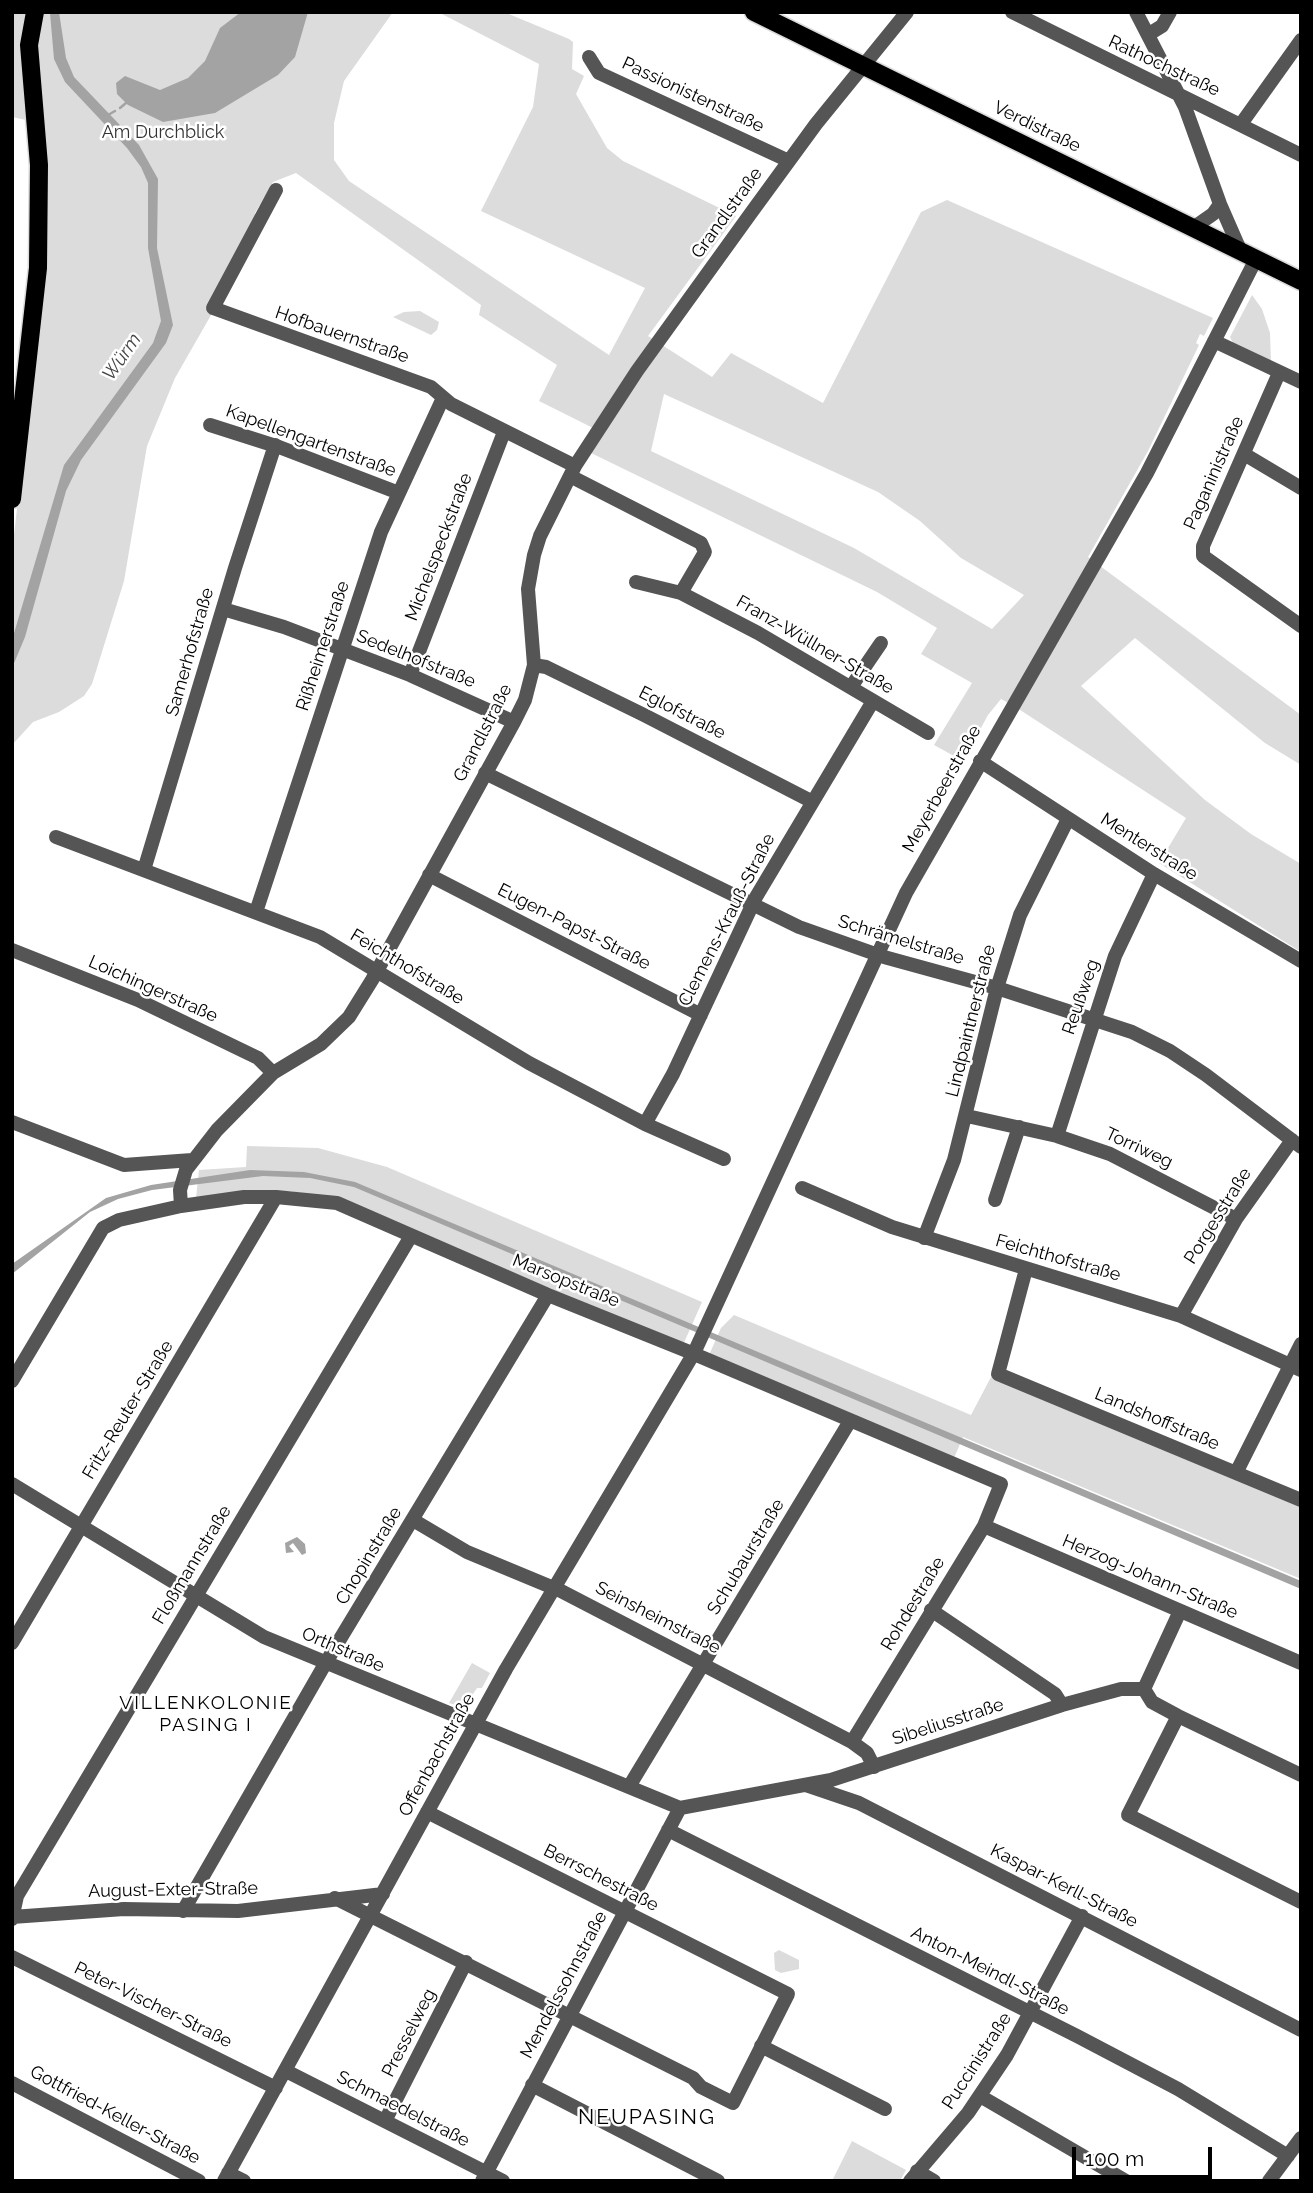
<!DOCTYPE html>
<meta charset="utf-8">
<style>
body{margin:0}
#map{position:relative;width:1313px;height:2193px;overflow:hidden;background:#fff;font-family:Raleway,sans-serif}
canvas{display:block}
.frame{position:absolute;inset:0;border:14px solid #000;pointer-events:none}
.scale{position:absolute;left:1072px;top:2147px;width:140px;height:32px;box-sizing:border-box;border:4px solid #000;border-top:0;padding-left:9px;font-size:21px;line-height:24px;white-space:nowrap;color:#000;-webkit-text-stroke:5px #fff;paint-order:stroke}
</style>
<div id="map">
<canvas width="1313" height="2193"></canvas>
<div class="frame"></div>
<div class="scale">100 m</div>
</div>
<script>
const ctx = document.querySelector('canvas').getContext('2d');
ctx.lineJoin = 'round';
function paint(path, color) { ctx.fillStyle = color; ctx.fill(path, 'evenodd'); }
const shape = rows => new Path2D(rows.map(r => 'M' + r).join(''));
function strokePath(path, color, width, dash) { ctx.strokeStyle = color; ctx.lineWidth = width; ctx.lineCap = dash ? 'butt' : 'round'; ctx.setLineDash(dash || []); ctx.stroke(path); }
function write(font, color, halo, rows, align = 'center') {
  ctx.font = font + ' Raleway,sans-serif'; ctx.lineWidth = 5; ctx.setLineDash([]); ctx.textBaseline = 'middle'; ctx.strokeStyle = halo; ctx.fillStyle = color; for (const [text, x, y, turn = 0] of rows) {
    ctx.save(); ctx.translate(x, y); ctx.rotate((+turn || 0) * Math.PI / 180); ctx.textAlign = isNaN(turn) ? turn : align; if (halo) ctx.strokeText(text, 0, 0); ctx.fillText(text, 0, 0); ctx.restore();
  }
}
paint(shape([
 [12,12,29,12,24,34,26,120,12,117],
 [43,12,393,12,344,81,334,123,334,160,349,181,609,355,645,288,481,211,533,107,539,64,438,12,504,12,569,39,573,42,572,69,584,76,576,94,607,148,623,161,736,216,648,336,712,377,731,353,823,403,921,212,947,200,1213,318,1204,336,1200,334,1196,343,1199,345,1148,451,1088,557,1301,715,1301,765,1265,743,1135,638,1081,686,1205,800,1251,834,1301,864,1301,952,1159,863,1186,818,1014,706,1001,699,988,715,963,761,934,745,972,683,921,654,937,628,877,592,591,453,603,433,539,401,557,365,479,315,481,305,296,173,273,182,255,213,258,233,175,378,147,446,124,581,92,684,84,696,59,712,33,722,12,745,12,552,39,320,35,48],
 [664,394,878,492,920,521,961,558,1024,595,992,629,854,548,651,451],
 [1252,295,1262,309,1270,333,1271,363,1234,345,1230,337],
 [420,311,439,322,437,330,431,335,393,317,404,312],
 [247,1146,318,1148,387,1167,702,1302,683,1345,339,1198,288,1191,196,1198,199,1170,246,1167],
 [734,1315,971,1415,991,1377,1301,1506,1301,1579,963,1437,954,1458,709,1355,721,1328],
 [472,1663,490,1673,482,1688,477,1688,471,1697,475,1701,468,1709,449,1703],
 [779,1950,799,1960,799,1969,781,1973,775,1970,774,1953],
 [852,2141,906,2170,900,2181,832,2181]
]), '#dcdcdc');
paint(shape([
 [59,12,66,58,74,77,139,145,158,179,157,248,173,325,166,343,81,460,66,491,25,637,12,668,12,640,64,465,153,343,161,321,148,248,148,183,141,167,127,148,65,82,54,59,50,13],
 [241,12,308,12,295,57,278,75,215,113,163,122,128,105,117,94,116,83,125,76,160,90,188,78,205,61,220,28],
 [250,1170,304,1172,355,1182,1301,1581,1301,1589,354,1187,310,1178,263,1176,152,1190,118,1199,90,1212,12,1274,12,1264,106,1198,151,1185],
 [297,1537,305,1544,306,1553,302,1555,293,1543,289,1546,294,1552,286,1553,285,1543]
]), '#a3a3a3');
strokePath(shape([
 [120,108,126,103],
 [108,115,115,111]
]), '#a3a3a3', 2.5);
const major = shape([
 [754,12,1301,281],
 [12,499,38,268,39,165,29,45,35,12]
]);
strokePath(major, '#dbdbdb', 21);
strokePath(shape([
 [1012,12,1301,155],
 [1136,12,1185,107,1220,204,1241,252],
 [1149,34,1162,26,1170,12],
 [589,57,599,73,789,161],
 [1241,124,1301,40],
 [276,190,213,308,431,387,451,404,575,466],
 [1193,228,1213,214,1220,204],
 [1214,341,1301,382],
 [1279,373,1203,546,1203,556,1301,626],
 [210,425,279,447,399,493],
 [1244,454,1301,488],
 [570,476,701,543,705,552,681,593],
 [636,582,681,593,758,633,928,733],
 [223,609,284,627,410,675,514,722],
 [534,665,546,667,644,715,811,801],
 [410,675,504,432],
 [851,687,881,643],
 [980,761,1154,874,1301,961],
 [485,773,799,927,884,957,997,988,1132,1032,1170,1051,1206,1075,1301,1147],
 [56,837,320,937,529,1063,645,1124,724,1159],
 [144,870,235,568,275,445],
 [429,875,701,1015],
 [256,912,381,532,443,398],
 [12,950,138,1000,258,1058,273,1073],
 [967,1116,1057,1136,1110,1154,1236,1219],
 [12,1122,124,1165,192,1160],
 [645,1124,673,1074,756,897,873,701],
 [1057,1136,1115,956,1154,874],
 [802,1188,892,1227,1181,1316,1301,1370],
 [995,1200,1019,1127],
 [181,1206,180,1190,186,1170,217,1130,273,1073,321,1044,349,1017,372,980,514,722,525,700,534,665,528,589,534,555,540,536,575,466,637,371,751,213,816,124,907,12],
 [924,1238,954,1160,997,988,1020,915,1068,819],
 [1026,1269,998,1374,1301,1500],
 [1181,1316,1236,1219,1292,1140],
 [12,1381,103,1228,119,1220,181,1206,244,1197,276,1197,337,1203,548,1295,687,1351,1001,1484,984,1526,852,1742],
 [1236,1473,1301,1344],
 [12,1484,264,1637,680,1808],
 [413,1520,467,1552,561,1591,852,1742,867,1753,874,1767],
 [984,1526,1301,1663],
 [931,1610,1055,1694,1062,1705],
 [12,1643,276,1197],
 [1144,1689,1152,1702,1178,1716,1301,1775],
 [1144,1689,1180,1611],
 [1178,1716,1128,1815,1301,1902],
 [630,1785,850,1421],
 [806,1785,859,1803,1301,2030],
 [680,1808,831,1780,1062,1705,1121,1689,1144,1689],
 [668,1830,1077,2036,1178,2089,1288,2156],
 [335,1898,693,2078,701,2087,733,2103,788,1994,427,1812],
 [183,1911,325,1664,548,1295],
 [12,1917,124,1909,238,1911,383,1894],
 [12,1919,17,1896,411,1236],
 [12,1957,276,2088],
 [761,2046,885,2109],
 [286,2071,503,2181],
 [12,2083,199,2181],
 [532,2085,718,2181],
 [980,2096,1126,2181],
 [385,2121,466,1962],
 [917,2171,934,2181],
 [228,2173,244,2181],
 [224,2181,506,1669,694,1353,906,893,1147,473,1256,259],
 [482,2181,680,1808],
 [910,2181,968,2113,1007,2055,1082,1916],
 [1269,2181,1301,2138]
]), '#555', 14);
strokePath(major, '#000', 18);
write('18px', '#000', '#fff', [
 ["Rathochstraße",1164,66,25],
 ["Passionistenstraße",693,95,25],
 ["Verdistraße",1037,127,26],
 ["Grandlstraße",727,213,-54],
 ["Hofbauernstraße",342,335,19],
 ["Kapellengartenstraße",311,441,20],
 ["Paganinistraße",1214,473,-66],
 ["Michelspeckstraße",439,547,-69],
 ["Franz-Wüllner-Straße",815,645,30],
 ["Rißheimerstraße",323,646,-72],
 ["Samerhofstraße",190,652,-74],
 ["Sedelhofstraße",416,659,22],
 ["Eglofstraße",682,713,27],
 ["Grandlstraße",483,733,-63],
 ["Meyerbeerstraße",942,789,-61],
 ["Menterstraße",1149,847,32],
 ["Clemens-Krauß-Straße",727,920,-63],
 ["Eugen-Papst-Straße",574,927,27],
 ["Schrämelstraße",901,940,17],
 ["Feichthofstraße",407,967,31],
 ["Loichingerstraße",153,989,24],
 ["Reußweg",1081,997,-71],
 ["Lindpaintnerstraße",971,1021,-76],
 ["Torriweg",1139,1148,25],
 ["Porgesstraße",1218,1216,-58],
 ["Feichthofstraße",1058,1258,16],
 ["Marsopstraße",566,1281,22],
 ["Fritz-Reuter-Straße",128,1410,-59],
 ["Landshoffstraße",1157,1419,23],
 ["Chopinstraße",369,1556,-59],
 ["Schubaurstraße",746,1557,-59],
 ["Floßmannstraße",192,1565,-59],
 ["Herzog-Johann-Straße",1150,1577,23],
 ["Rohdestraße",913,1604,-59],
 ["Seinsheimstraße",658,1618,27],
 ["Orthstraße",343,1650,23],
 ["Sibeliusstraße",948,1722,-18],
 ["Offenbachstraße",437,1755,-61],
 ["Berrschestraße",601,1878,27],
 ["Kaspar-Kerll-Straße",1064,1886,27],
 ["August-Exter-Straße",173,1890,-1],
 ["Anton-Meindl-Straße",990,1971,27],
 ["Mendelssohnstraße",564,1985,-62],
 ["Peter-Vischer-Straße",153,2005,26],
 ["Presselweg",409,2033,-63],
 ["Puccinistraße",977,2061,-57],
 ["Schmaedelstraße",403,2109,27],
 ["Gottfried-Keller-Straße",115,2115,28]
]);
write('18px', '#333', '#fff', [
 ["Am Durchblick",163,133]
]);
write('italic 19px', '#444', '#fff', [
 ["Würm",122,357,-55]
]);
ctx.letterSpacing = '2px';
write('19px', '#000', '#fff', [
 ["VILLENKOLONIE",206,1703],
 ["PASING I",206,1725]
]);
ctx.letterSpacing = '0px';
ctx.letterSpacing = '2px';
write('21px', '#000', '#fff', [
 ["NEUPASING",647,2118]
]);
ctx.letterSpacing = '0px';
</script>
